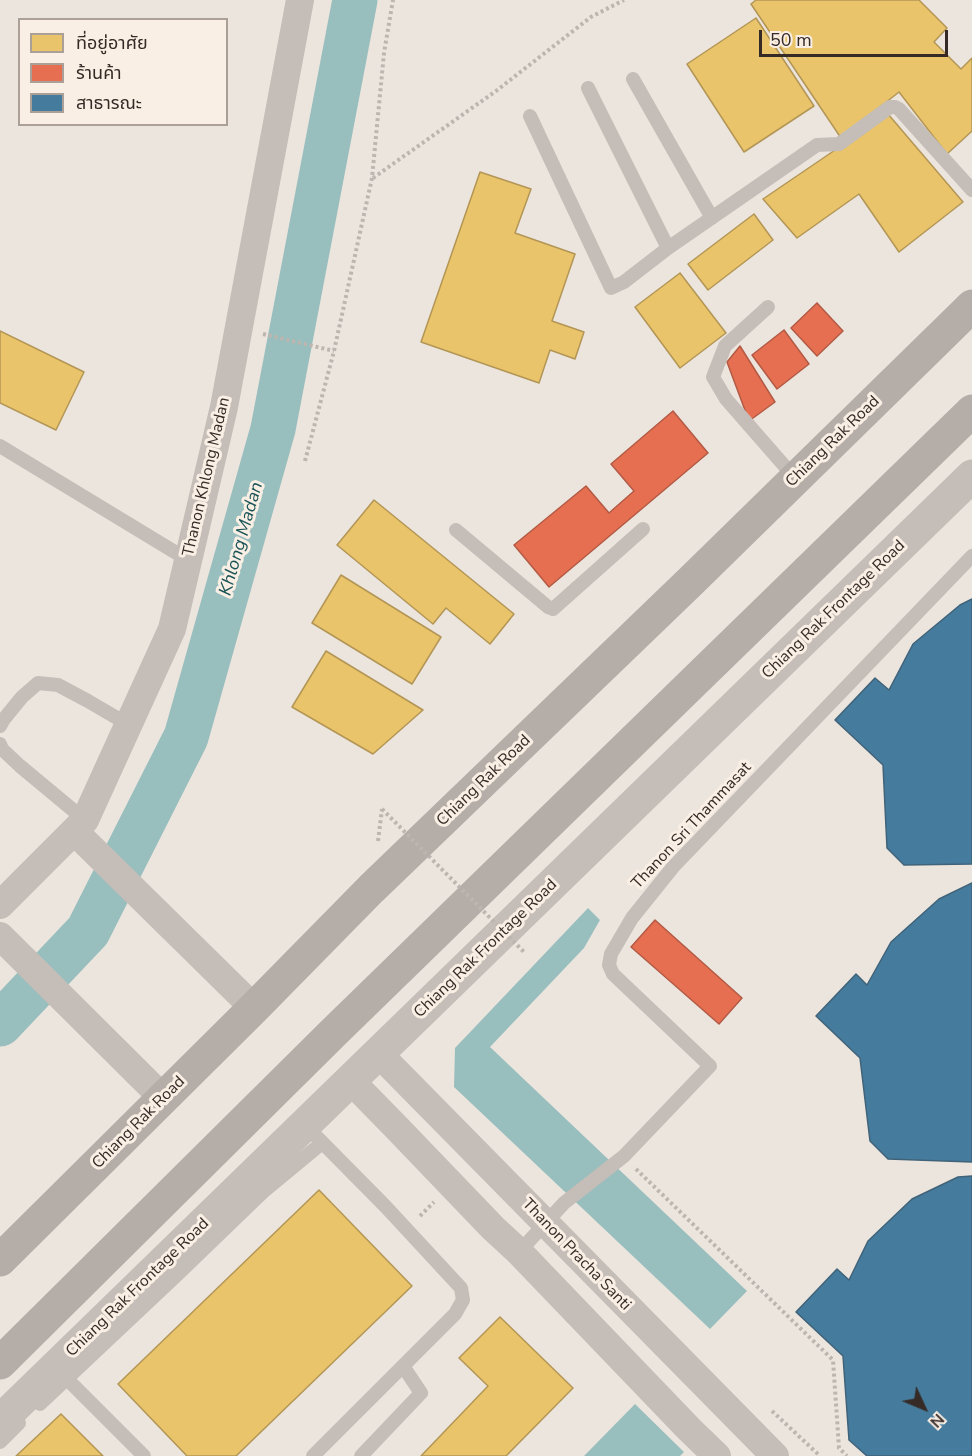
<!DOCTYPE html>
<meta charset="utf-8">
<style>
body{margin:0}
#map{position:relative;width:972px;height:1456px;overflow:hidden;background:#ece5de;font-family:"Nunito Sans","Noto Sans Thai",sans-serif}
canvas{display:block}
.legend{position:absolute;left:18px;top:18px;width:210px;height:108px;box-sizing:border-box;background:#f9efe4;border:2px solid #aba098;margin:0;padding:8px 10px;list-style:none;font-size:18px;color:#352a26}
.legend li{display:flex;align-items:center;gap:12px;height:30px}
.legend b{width:30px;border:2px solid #aba098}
.north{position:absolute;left:894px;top:1378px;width:60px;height:60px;-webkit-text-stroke:4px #f9efe4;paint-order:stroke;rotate:134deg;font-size:16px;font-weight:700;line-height:24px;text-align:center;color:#352a26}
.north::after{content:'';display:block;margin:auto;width:21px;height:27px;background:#352a26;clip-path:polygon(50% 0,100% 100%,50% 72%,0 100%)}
.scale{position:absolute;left:759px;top:30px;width:189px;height:27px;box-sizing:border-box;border:3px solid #352a26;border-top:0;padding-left:8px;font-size:18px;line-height:21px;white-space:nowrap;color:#352a26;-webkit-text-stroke:4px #f9efe4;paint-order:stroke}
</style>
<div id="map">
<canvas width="972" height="1456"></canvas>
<ul class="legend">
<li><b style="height:16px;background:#e9c46a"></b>ที่อยู่อาศัย</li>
<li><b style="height:16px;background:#e76f51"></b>ร้านค้า</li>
<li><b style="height:16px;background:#457b9d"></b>สาธารณะ</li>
</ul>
<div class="north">N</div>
<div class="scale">50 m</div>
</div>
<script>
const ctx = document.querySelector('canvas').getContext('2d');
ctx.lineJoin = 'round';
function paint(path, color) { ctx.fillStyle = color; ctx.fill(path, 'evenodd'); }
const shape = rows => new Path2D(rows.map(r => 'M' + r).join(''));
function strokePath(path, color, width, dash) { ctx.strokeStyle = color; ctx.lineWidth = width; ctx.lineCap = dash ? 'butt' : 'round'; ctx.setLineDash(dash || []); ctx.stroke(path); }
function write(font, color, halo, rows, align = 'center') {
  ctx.font = font + ' "Nunito Sans",sans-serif'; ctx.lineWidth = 6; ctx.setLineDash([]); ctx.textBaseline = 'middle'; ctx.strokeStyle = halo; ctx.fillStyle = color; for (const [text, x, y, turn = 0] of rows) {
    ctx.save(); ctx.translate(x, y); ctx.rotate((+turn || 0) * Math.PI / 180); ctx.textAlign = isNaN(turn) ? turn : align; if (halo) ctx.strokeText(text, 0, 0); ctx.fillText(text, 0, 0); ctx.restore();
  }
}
paint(shape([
 [588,908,600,920,584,948,490,1047,747,1291,710,1329,454,1087,455,1048],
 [635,1404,684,1452,680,1456,584,1456]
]), '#99bebe');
const homes = shape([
 [756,0,919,0,947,28,934,42,961,69,972,58,972,131,947,154,899,92,841,138,751,4,756,0],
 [756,18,814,106,744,152,687,64,756,18],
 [888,114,963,202,899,252,859,194,797,238,763,199,888,114],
 [480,172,531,189,515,233,575,254,552,321,584,332,575,359,550,350,539,383,421,342,480,172],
 [754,214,773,240,708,290,688,264,754,214],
 [680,273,726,333,680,368,635,307,680,273],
 [0,331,84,372,56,430,0,403,0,331],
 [374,500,514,614,490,644,446,608,433,624,337,545,374,500],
 [341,575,441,637,412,684,312,623,341,575],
 [326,651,423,710,373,754,292,707,326,651],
 [319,1190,412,1286,236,1456,187,1456,118,1384,319,1190],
 [500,1317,573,1388,506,1456,421,1456,488,1386,459,1358,500,1317],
 [61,1414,103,1456,16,1456,61,1414]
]);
paint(homes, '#e9c46a');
strokePath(homes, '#b39656', 1.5);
const shops = shape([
 [817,303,843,331,817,356,791,328,817,303],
 [784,330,809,364,777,389,752,355,784,330],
 [740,346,775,402,749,421,727,362,740,346],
 [673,411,708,453,549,587,514,545,586,486,609,513,634,491,611,464,673,411],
 [655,920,742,998,719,1024,631,947,655,920]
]);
paint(shops, '#e76f51');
strokePath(shops, '#b25a44', 1.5);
const public = shape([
 [972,599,972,864,904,865,887,848,883,765,835,720,875,678,889,690,913,644,960,605,972,599],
 [972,883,972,1162,888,1159,870,1141,860,1058,816,1016,856,974,867,985,891,942,939,899,972,883],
 [972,1176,972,1456,867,1456,849,1440,843,1356,796,1312,837,1269,849,1280,868,1241,912,1199,958,1177,972,1176]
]);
paint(public, '#457b9d');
strokePath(public, '#406379', 1.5);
strokePath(shape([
 [0,1024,88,931,186,737,273,429,355,0]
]), '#99bebe', 45);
strokePath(shape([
 [373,178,496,91,591,17,624,0],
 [263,334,334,351],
 [305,461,334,351,372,178,384,53,393,0],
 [378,841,382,809],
 [636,1169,833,1360,839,1448,847,1456],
 [420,1216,434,1202],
 [772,1411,820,1456]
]), '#bdb6b0', 4, [3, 3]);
strokePath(shape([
 [633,79,712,218],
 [588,88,668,248],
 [530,116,611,288,624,282,668,248,817,145,839,144,890,107,895,107,899,109,972,190],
 [768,307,725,346,713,377,726,399,795,478],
 [0,446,188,560],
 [456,530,548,607,553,609,643,529],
 [0,726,4,719,22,697,38,683,58,685,88,701,129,725],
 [0,744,2,749,20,766,85,820],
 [305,1125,386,1207,461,1288,463,1300,455,1314,313,1456],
 [519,1252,564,1203,624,1156,710,1066,613,974,609,965,611,954,632,918,673,867,972,556],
 [62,1374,144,1456],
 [40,1404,177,1275,264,1191,322,1143],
 [0,1442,19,1423],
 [361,1456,421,1393,403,1366]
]), '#c5bdb7', 14);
strokePath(shape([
 [75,832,254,1008],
 [0,905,85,820,172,629,224,407,300,0],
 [0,936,164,1099],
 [378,1053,775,1456],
 [351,1081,397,1128,493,1228,519,1252,689,1429,717,1456]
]), '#c5bdb7', 28);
strokePath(shape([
 [0,1421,972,476]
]), '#c5bdb7', 33);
strokePath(shape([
 [0,1260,254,1008,371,889,690,582,972,306],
 [0,1363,334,1032,972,411]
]), '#b5ada8', 33);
strokePath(shape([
 [382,809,524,952]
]), '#bdb6b0', 4, [3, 3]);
write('16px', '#352a26', '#f9efe4', [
 ["Chiang Rak Road",833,442,-44],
 ["Thanon Khlong Madan",207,477,-77],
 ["Chiang Rak Frontage Road",834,610,-44],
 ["Chiang Rak Road",484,781,-44],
 ["Thanon Sri Thammasat",692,826,-47],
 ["Chiang Rak Frontage Road",486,949,-44],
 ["Chiang Rak Road",139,1123,-45],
 ["Thanon Pracha Santi",576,1255,46],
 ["Chiang Rak Frontage Road",138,1288,-44]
]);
write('italic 18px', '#1a5457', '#f9efe4', [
 ["Khlong Madan",242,539,-74]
]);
</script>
